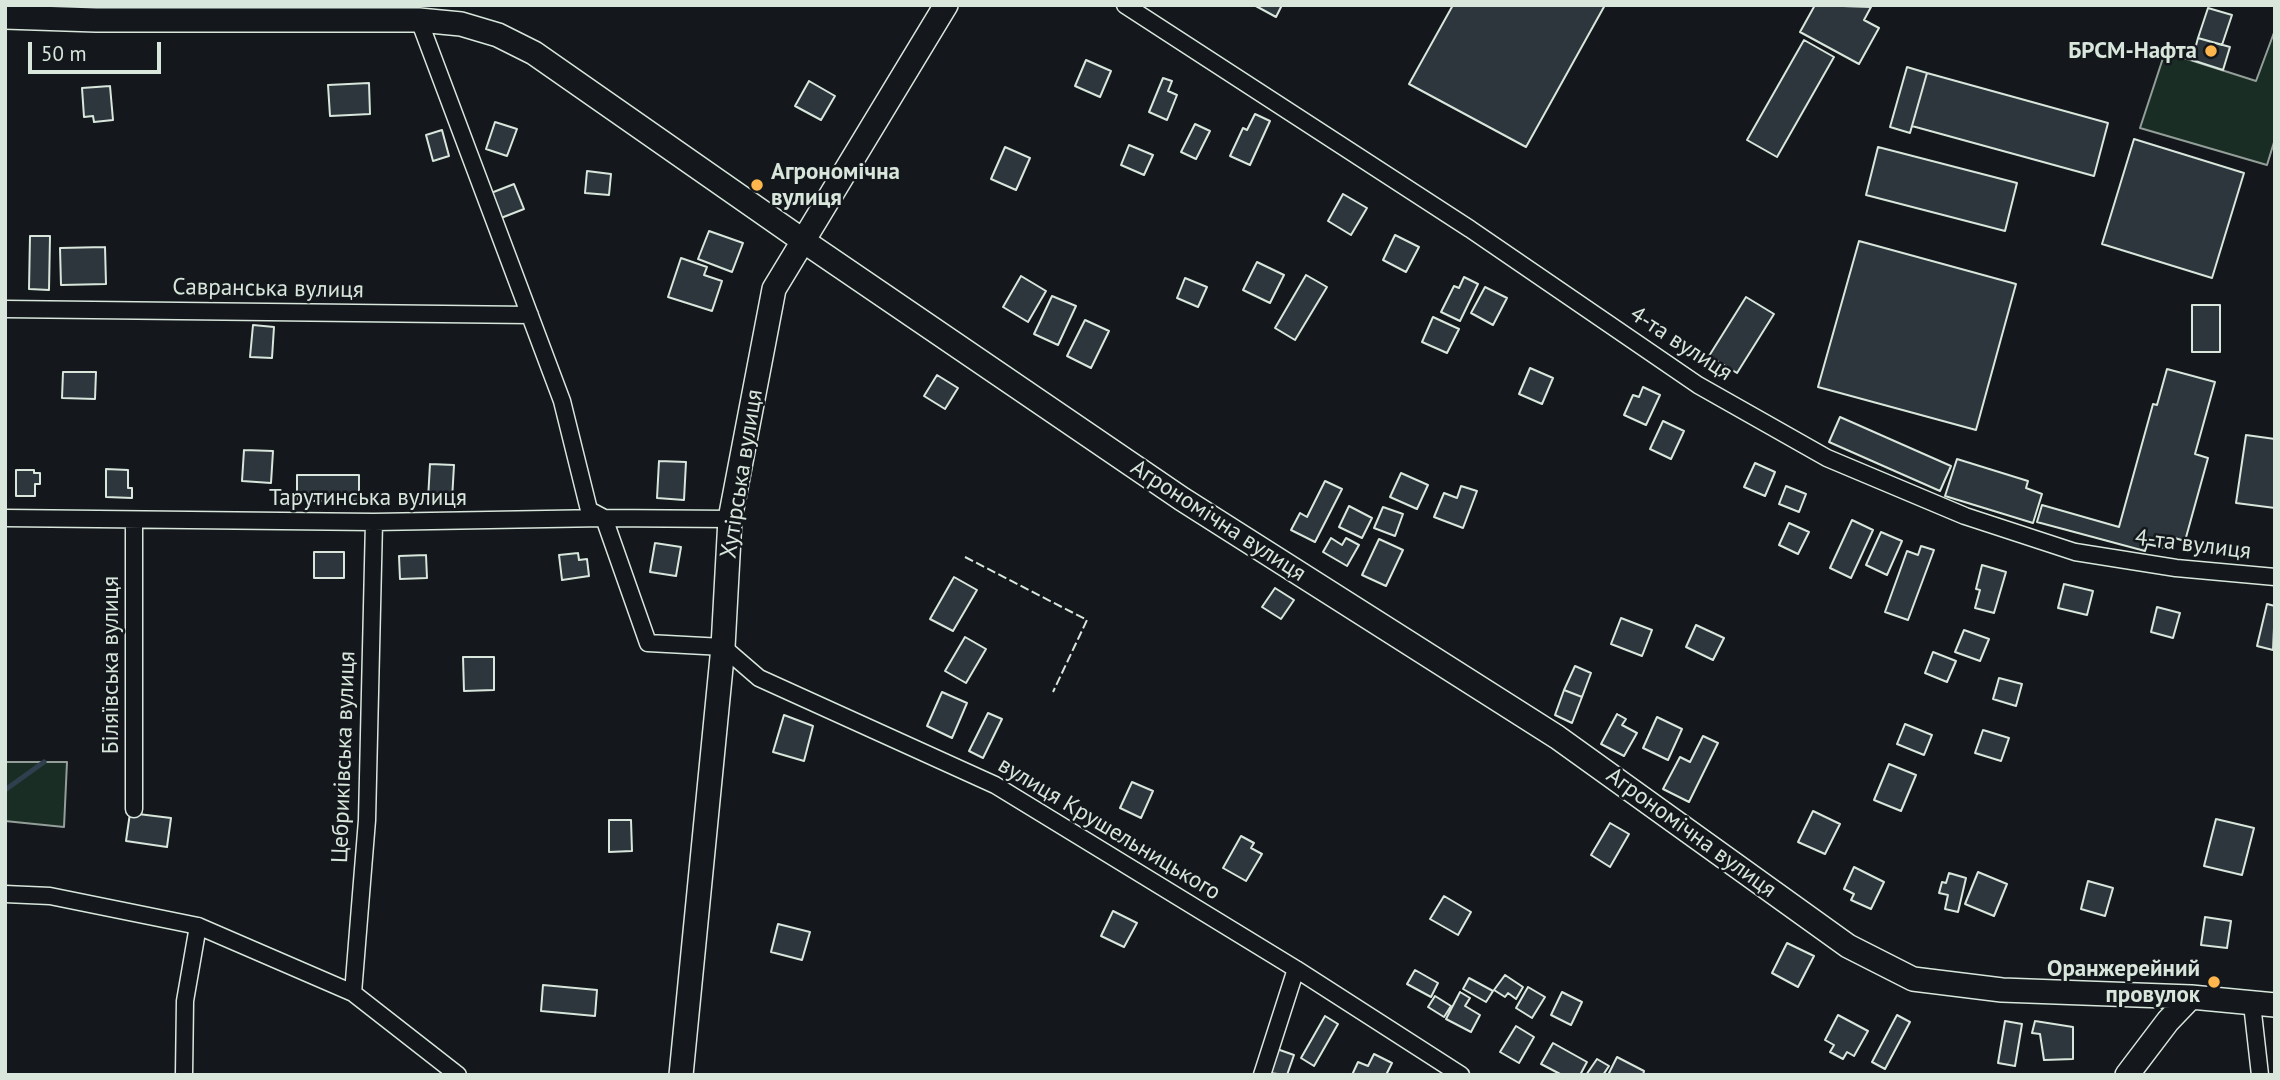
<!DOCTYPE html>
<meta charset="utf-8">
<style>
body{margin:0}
#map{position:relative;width:2280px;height:1080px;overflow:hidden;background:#14181c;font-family:"PT Sans",sans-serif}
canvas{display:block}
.frame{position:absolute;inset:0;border:7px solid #d8e6dc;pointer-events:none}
.scale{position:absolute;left:28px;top:42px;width:133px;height:32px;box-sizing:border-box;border:4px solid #d8e6dc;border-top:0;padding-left:9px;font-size:21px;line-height:24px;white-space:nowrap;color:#d8e6dc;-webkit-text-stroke:5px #14181c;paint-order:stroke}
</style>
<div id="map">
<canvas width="2280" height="1080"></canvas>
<div class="frame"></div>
<div class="scale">50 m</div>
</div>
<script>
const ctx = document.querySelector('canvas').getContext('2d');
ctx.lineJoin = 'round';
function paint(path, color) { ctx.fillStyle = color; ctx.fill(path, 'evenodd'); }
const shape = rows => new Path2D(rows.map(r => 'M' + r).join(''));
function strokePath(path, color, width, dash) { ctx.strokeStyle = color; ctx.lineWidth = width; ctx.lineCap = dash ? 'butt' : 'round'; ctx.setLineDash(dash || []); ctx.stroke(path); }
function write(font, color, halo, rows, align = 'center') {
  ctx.font = font + ' "PT Sans",sans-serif'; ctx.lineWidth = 5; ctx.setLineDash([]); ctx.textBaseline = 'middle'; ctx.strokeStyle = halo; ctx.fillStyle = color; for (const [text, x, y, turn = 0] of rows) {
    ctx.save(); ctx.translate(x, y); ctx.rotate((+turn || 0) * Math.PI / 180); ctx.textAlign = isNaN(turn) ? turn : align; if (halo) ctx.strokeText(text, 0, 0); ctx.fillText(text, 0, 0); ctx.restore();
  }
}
const green = shape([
 [2275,30,2275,139,2267,165,2140,128,2165,52,2256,81,2275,30],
 [5,762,67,762,64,827,5,821,5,762]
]);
paint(green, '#1a2d24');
strokePath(green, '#939e99', 2);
strokePath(shape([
 [5,790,44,762]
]), '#2f3f4d', 5);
const building = shape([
 [1254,5,1282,5,1276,17,1254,5],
 [1453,5,1605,5,1526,147,1409,84,1453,5],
 [1815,5,1871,7,1864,20,1879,28,1859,64,1800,32,1815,5],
 [2208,8,2232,15,2222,45,2198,38,2208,8],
 [2198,38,2230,47,2223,70,2192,60,2198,38],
 [1804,40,1834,57,1777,157,1747,140,1804,40],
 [1086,60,1111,71,1100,97,1075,86,1086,60],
 [1907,67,1927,73,1910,133,1890,127,1907,67],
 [1927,73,2108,123,2094,176,1912,126,1927,73],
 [1163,78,1172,81,1168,91,1177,95,1167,120,1149,112,1163,78],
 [809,81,835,96,821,120,795,106,809,81],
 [369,83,370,114,330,116,328,85,369,83],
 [110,86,113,120,94,122,93,116,84,117,82,88,110,86],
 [1255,114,1270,121,1250,165,1230,156,1243,128,1247,130,1255,114],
 [495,122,517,129,507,156,486,149,495,122],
 [1195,124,1210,131,1196,159,1181,152,1195,124],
 [442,130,449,156,433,161,426,135,442,130],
 [2134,139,2244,173,2212,278,2102,244,2134,139],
 [1129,145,1153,155,1144,175,1121,165,1129,145],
 [1005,147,1030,158,1016,190,991,179,1005,147],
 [1878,147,2017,183,2005,231,1866,195,1878,147],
 [587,171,611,174,609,195,585,193,587,171],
 [514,184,524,209,501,218,491,193,514,184],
 [1343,194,1367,208,1351,235,1328,221,1343,194],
 [709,231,743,243,732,272,698,259,709,231],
 [1395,235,1419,247,1406,272,1383,260,1395,235],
 [30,236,50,236,49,290,29,289,30,236],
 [1859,241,2016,284,1976,430,1818,387,1859,241],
 [105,247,106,284,61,285,60,248,105,247],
 [681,258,707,267,704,275,722,281,712,311,668,297,681,258],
 [1257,262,1284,275,1270,303,1243,290,1257,262],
 [1306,275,1327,287,1295,340,1275,328,1306,275],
 [1021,276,1046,291,1028,322,1003,307,1021,276],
 [1464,277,1478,284,1460,321,1441,312,1454,286,1459,288,1464,277],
 [1185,278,1207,287,1198,307,1177,298,1185,278],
 [1485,287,1507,298,1493,325,1471,313,1485,287],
 [1052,296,1076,306,1058,345,1034,334,1052,296],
 [1746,297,1774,314,1737,373,1709,356,1746,297],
 [2192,305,2220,305,2220,352,2192,352,2192,305],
 [1433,317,1459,329,1447,353,1422,342,1433,317],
 [1085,320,1109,331,1091,368,1067,356,1085,320],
 [253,325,274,327,272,358,250,357,253,325],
 [1530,368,1553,378,1542,404,1519,394,1530,368],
 [2167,369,2215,382,2195,454,2208,458,2185,541,2171,537,2168,549,2147,544,2145,551,2037,522,2042,505,2119,527,2153,404,2157,405,2167,369],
 [63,372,96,372,95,399,62,398,63,372],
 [937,375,958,388,945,409,924,396,937,375],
 [1643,387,1660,395,1646,425,1624,415,1633,395,1639,397,1643,387],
 [1840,417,1951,466,1940,491,1829,442,1840,417],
 [1663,421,1684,431,1671,459,1650,449,1663,421],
 [2246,435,2275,439,2275,508,2236,503,2246,435],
 [244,450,273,451,271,483,242,481,244,450],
 [1957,459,2028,481,2026,488,2042,494,2033,523,1945,496,1957,459],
 [659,461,686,462,684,500,657,498,659,461],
 [1755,463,1775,472,1765,496,1744,487,1755,463],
 [430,464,454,465,452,500,428,499,430,464],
 [106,469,128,470,128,488,132,488,132,498,106,497,106,469],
 [16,470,34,470,34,473,40,473,40,484,35,484,35,496,16,496,16,470],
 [1401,473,1428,485,1417,509,1390,497,1401,473],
 [297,475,359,475,359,501,297,501,297,475],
 [1325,481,1342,489,1315,542,1291,530,1300,513,1307,517,1325,481],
 [1461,486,1477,491,1463,528,1434,517,1444,493,1457,498,1461,486],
 [1786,486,1806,494,1799,512,1779,504,1786,486],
 [1349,506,1372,518,1362,538,1339,527,1349,506],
 [1383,507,1403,514,1395,536,1374,528,1383,507],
 [1852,520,1873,530,1851,578,1830,568,1852,520],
 [1789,523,1809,532,1798,554,1779,545,1789,523],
 [1881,532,1902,541,1887,575,1866,565,1881,532],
 [1331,538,1342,545,1346,538,1359,545,1347,566,1323,552,1331,538],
 [1379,539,1403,550,1386,586,1362,575,1379,539],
 [655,543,681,547,676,576,650,572,655,543],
 [1921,546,1934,550,1908,620,1885,612,1907,551,1918,555,1921,546],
 [314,552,344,552,344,578,314,578,314,552],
 [578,553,579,560,587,559,589,576,562,580,559,555,578,553],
 [426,555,427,578,400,579,399,556,426,555],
 [1982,565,2006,572,1994,613,1975,608,1980,590,1976,589,1982,565],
 [954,577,977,590,953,631,930,619,954,577],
 [2064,584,2093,591,2087,615,2058,608,2064,584],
 [1275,588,1294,600,1281,619,1262,607,1275,588],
 [2267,604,2275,606,2273,650,2257,646,2267,604],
 [2157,607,2180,613,2173,638,2151,632,2157,607],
 [1621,618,1652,630,1642,656,1611,644,1621,618],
 [1696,625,1724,638,1713,660,1686,647,1696,625],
 [1964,630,1989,639,1980,661,1955,652,1964,630],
 [965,637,986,649,966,683,945,671,965,637],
 [1933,652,1956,661,1947,682,1925,673,1933,652],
 [463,657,494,657,494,690,464,691,463,657],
 [1575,666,1591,673,1582,697,1564,690,1575,666],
 [1999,678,2022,684,2016,706,1993,699,1999,678],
 [1564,690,1582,697,1572,723,1555,715,1564,690],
 [942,692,967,703,952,738,927,726,942,692],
 [988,713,1002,719,983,758,969,751,988,713],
 [1617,714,1626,719,1622,725,1637,733,1624,756,1601,744,1617,714],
 [784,715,813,726,804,761,773,752,784,715],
 [1657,717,1682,729,1668,760,1643,748,1657,717],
 [1905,724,1932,735,1924,755,1897,744,1905,724],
 [1983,730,2009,738,2001,761,1975,753,1983,730],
 [1703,736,1718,743,1689,802,1663,789,1680,757,1690,762,1703,736],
 [1889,764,1916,775,1901,811,1874,800,1889,764],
 [1132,782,1153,791,1141,818,1120,808,1132,782],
 [1813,811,1840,824,1825,854,1798,842,1813,811],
 [130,813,171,818,167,847,126,841,130,813],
 [2216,819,2254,828,2242,875,2204,866,2216,819],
 [609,820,631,820,632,851,609,852,609,820],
 [1610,823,1629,834,1610,867,1591,855,1610,823],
 [1241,836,1254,843,1251,848,1262,854,1246,881,1223,868,1241,836],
 [1854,867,1884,882,1871,909,1851,900,1854,894,1844,889,1854,867],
 [1978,872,2007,884,1994,916,1965,904,1978,872],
 [1949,873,1966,878,1958,912,1945,909,1948,895,1939,893,1942,882,1946,883,1949,873],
 [2088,881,2113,888,2105,916,2081,909,2088,881],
 [1444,896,1471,912,1458,935,1430,919,1444,896],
 [1113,911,1137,923,1124,947,1101,936,1113,911],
 [2205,917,2231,921,2227,948,2201,945,2205,917],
 [778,924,810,932,802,960,771,952,778,924],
 [1787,943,1814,956,1798,987,1772,973,1787,943],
 [1415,970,1438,983,1431,997,1407,984,1415,970],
 [1505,975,1523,987,1516,999,1508,993,1505,997,1494,990,1505,975],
 [1469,978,1493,991,1486,1002,1463,989,1469,978],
 [543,985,597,990,595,1016,541,1011,543,985],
 [1528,987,1545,997,1532,1018,1516,1008,1528,987],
 [1460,992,1470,998,1465,1006,1480,1015,1471,1032,1446,1019,1460,992],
 [1562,992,1582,1002,1571,1025,1551,1015,1562,992],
 [1435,996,1451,1006,1444,1017,1428,1007,1435,996],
 [1838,1015,1868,1031,1854,1056,1847,1052,1843,1059,1830,1052,1834,1045,1825,1040,1838,1015],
 [1897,1015,1910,1022,1885,1069,1872,1062,1897,1015],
 [1325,1016,1338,1024,1314,1066,1301,1058,1325,1016],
 [2005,1021,2022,1024,2015,1066,1998,1063,2005,1021],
 [2035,1021,2073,1027,2073,1059,2044,1060,2040,1034,2032,1033,2035,1021],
 [1516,1026,1534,1037,1519,1063,1500,1052,1516,1026],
 [1553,1043,1587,1062,1580,1075,1562,1075,1541,1064,1553,1043],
 [1277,1049,1294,1055,1287,1075,1269,1073,1277,1049],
 [1374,1054,1392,1063,1386,1075,1352,1075,1358,1062,1368,1066,1374,1054],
 [1617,1057,1644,1071,1643,1075,1608,1075,1617,1057],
 [1597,1059,1609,1066,1603,1075,1586,1075,1597,1059]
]);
paint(building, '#2c363c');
strokePath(building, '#d8e6dc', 2);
const street = shape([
 [1125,5,1470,229,1698,385,1827,458,1965,516,2075,552,2176,568,2275,577],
 [419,20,562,401,589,510,604,518,648,643,723,647,759,678,995,785,1296,969,1461,1075],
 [5,309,530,315],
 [5,518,374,522,604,518,730,519],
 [134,520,134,809],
 [5,894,50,896,198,926,353,993,458,1075],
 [353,993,367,820,374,522],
 [2252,1004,2260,1075],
 [184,1075,185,1001,198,926],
 [1262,1075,1296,969]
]);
const secondary = shape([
 [5,17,96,20,419,20,461,24,498,35,534,53,802,240,1182,499,1557,737,1848,946,1913,979,2002,990,2191,997,2275,1005],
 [681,1075,723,647,730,519,774,289,946,5],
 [2127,1075,2168,1021,2191,997]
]);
strokePath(street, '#d8e6dc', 19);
strokePath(secondary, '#d8e6dc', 26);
strokePath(street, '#14181c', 16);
strokePath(secondary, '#14181c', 23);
strokePath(shape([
 [965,557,1087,620,1053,692]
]), '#d8e6dc', 2, [9, 3.5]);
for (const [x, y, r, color] of [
 [2211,51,7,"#ffb74d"],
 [757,185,7,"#ffb74d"],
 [2214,982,7,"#ffb74d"]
]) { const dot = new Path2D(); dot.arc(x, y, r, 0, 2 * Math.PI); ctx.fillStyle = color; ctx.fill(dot); strokePath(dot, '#14181c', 2.5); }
write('bold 23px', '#d8e6dc', '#14181c', [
 ["БРСМ-Нафта",2197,51],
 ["Агрономічна",771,172,"left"],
 ["вулиця",771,198,"left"],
 ["Оранжерейний",2200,969],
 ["провулок",2200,995]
], 'right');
write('23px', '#d8e6dc', '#14181c', [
 ["Савранська вулиця",268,289,1],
 ["4-та вулиця",1681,344,33],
 ["Хутірська вулиця",742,474,-81],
 ["Тарутинська вулиця",368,498],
 ["Агрономічна вулиця",1218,521,33],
 ["4-та вулиця",2193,545,7],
 ["Біляївська вулиця",111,665,-90],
 ["Цебриківська вулиця",344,757,-88],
 ["вулиця Крушельницького",1109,829,31],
 ["Агрономічна вулиця",1691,833,36]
]);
</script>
